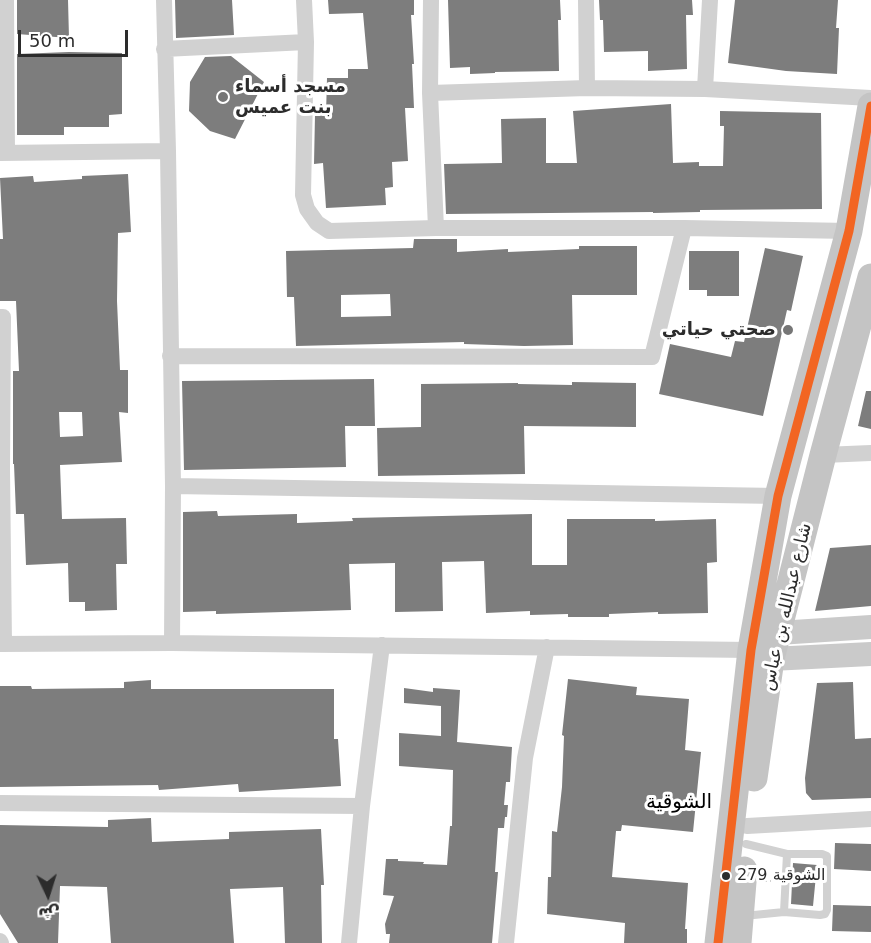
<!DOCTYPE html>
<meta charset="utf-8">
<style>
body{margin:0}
#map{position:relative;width:871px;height:943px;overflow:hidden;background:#fff;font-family:"DejaVu Sans","Noto Naskh Arabic",sans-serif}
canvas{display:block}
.north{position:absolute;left:18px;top:865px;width:60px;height:60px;-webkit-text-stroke:4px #fff;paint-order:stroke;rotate:176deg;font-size:16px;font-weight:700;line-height:24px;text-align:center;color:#2c2c2c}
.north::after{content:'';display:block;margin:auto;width:21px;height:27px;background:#2c2c2c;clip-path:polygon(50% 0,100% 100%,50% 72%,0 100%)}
.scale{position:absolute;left:18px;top:30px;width:110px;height:27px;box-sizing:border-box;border:3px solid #2c2c2c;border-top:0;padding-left:8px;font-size:18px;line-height:21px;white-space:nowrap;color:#2c2c2c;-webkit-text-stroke:4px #fff;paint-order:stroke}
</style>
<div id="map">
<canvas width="871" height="943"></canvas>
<div class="north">ش</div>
<div class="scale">50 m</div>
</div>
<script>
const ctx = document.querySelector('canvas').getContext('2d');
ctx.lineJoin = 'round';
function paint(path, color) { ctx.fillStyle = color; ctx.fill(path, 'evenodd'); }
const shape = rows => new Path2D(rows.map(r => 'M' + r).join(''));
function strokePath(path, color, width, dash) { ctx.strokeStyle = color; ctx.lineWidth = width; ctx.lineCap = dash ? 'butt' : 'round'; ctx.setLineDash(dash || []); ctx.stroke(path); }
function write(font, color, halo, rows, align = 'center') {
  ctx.font = font + ' "DejaVu Sans","Noto Naskh Arabic",sans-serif'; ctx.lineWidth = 6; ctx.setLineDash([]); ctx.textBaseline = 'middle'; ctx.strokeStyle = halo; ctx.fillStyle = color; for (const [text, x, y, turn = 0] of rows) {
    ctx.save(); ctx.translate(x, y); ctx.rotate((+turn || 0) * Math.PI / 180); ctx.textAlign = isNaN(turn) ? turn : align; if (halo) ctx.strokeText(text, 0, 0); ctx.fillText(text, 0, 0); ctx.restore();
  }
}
paint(shape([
 [17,0,68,0,69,38,17,34],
 [175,0,232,0,234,35,176,38],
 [328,0,414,0,414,15,411,15,414,64,412,64,414,108,405,108,408,161,392,162,393,187,385,188,386,205,326,208,323,163,314,164,315,115,326,114,327,78,348,78,348,69,368,69,363,13,329,14],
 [448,0,560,0,561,20,558,20,559,71,495,72,495,73,470,74,470,67,450,68],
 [599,0,692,0,693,15,686,15,687,69,648,71,648,51,604,52,603,20,600,20],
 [735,0,838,0,836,28,839,28,837,74,786,71,728,63],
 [69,52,122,53,122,114,109,115,109,127,64,127,64,135,17,135,17,54],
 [231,56,264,82,235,139,210,131,189,111,190,82,205,57],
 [671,104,673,163,699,162,699,166,723,166,724,126,720,126,720,111,821,113,822,209,700,210,700,212,653,213,653,212,446,214,444,164,502,163,501,119,546,118,546,163,577,163,573,111],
 [128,174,131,232,118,233,117,301,120,370,128,370,128,413,119,412,122,462,60,465,62,519,126,518,127,564,116,564,117,610,85,611,85,602,69,602,68,563,26,565,24,514,16,514,14,464,13,464,13,371,19,371,16,301,0,301,0,239,3,239,0,178,33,176,34,182,82,179,82,176],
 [59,412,82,412,83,436,60,437],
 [414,239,457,239,457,252,508,249,508,252,579,249,579,246,637,246,637,295,572,295,573,345,524,346,464,344,464,342,296,346,294,297,287,297,286,251,413,248],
 [390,294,391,316,341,317,341,295],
 [765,248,803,256,791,311,787,310,763,416,659,394,670,344,731,357,735,341,744,342],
 [689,251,739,251,739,296,707,296,707,290,689,290],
 [374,379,375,426,345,426,346,467,184,470,182,381],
 [572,382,636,383,636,427,524,426,525,474,378,476,377,428,421,427,421,384,518,383,518,384,572,385],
 [866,391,871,391,871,429,858,426],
 [217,511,218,516,297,514,297,523,353,521,352,518,532,514,532,565,567,565,567,519,655,519,655,521,716,519,717,562,707,563,708,613,658,614,658,612,609,614,609,617,568,617,568,614,530,615,530,611,486,613,484,561,442,562,443,611,395,612,395,563,349,564,351,610,216,614,216,611,183,612,183,512],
 [871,545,871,606,815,611,830,548],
 [568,679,637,687,636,695,689,699,685,750,701,752,693,832,622,825,621,831,616,831,612,877,688,883,685,929,687,929,687,943,624,943,625,923,547,914,548,877,551,877,552,831,557,832,562,787,564,736,562,735],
 [151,680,151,689,334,689,334,739,338,739,341,786,239,792,238,784,159,790,158,785,0,787,0,686,31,686,32,689,124,688,124,682],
 [853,682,855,739,871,738,871,798,812,800,806,793,805,778,817,683],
 [404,688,433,692,433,688,460,690,457,742,512,747,510,782,506,782,504,805,508,805,507,817,505,817,504,828,498,828,495,872,498,872,492,943,389,943,390,934,386,934,385,924,394,896,383,895,386,859,398,859,398,861,424,862,423,864,447,865,450,826,452,826,453,770,399,766,399,733,441,736,441,706,404,703],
 [151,818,152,842,229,839,229,832,321,829,324,885,321,885,322,943,285,943,283,887,230,889,234,943,111,943,107,887,60,886,58,943,18,943,0,914,0,825,108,827,108,820],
 [835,843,871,844,871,871,834,869],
 [793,863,817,865,813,906,791,904],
 [833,905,871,906,871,932,832,931]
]), '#7d7d7d');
strokePath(shape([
 [764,881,771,881]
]), '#d1d1d1', 2, [3, 3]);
strokePath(shape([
 [784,912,820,915,825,914,827,910,827,856,822,854,787,854],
 [744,916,784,912,787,854,746,844]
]), '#d1d1d1', 8);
strokePath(shape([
 [6,0,7,153],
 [164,0,168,151,173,486,172,643],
 [304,0,306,42,303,195,307,209,317,223,329,231,436,228,684,228,849,231],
 [431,0,430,93,436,228],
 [586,0,587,88],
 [164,49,306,42],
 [705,89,710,0],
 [430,93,587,88,705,89,871,98],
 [0,153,168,151],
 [0,317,3,317,2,469,4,644],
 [170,356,652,357,684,228],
 [823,455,871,453],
 [173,486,778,496],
 [0,644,172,643,751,650],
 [0,803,362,806],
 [747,826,871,819],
 [0,941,1,943],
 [349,943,362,806,382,645],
 [506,943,525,758,547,647]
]), '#d1d1d1', 16);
strokePath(shape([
 [778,633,871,627],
 [771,659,871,654]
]), '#cacaca', 24);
strokePath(shape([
 [754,778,771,659,823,455,871,277],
 [718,943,751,650,778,496,849,231,871,106],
 [738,943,744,870]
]), '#c4c4c4', 27);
strokePath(shape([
 [718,943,751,650,778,496,849,231,871,106]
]), '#f26522', 9);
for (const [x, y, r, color] of [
 [223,97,6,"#767676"],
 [788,330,6,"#767676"],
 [726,876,5,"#2c2c2c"]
]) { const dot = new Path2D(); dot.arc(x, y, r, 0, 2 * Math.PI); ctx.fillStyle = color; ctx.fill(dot); strokePath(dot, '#fff', 2); }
write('16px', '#2c2c2c', '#fff', [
 ["الشوقية 279",737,876]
], 'left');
write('bold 18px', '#2c2c2c', '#fff', [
 ["مسجد أسماء",235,87],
 ["بنت عميس",235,108],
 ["صحتي حياتي",776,330,"right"]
], 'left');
write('18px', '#2c2c2c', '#fff', [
 ["شارع عبدالله بن عباس",787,607,-77]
]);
write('20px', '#000', '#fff', [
 ["الشوقية",679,803]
]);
</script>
